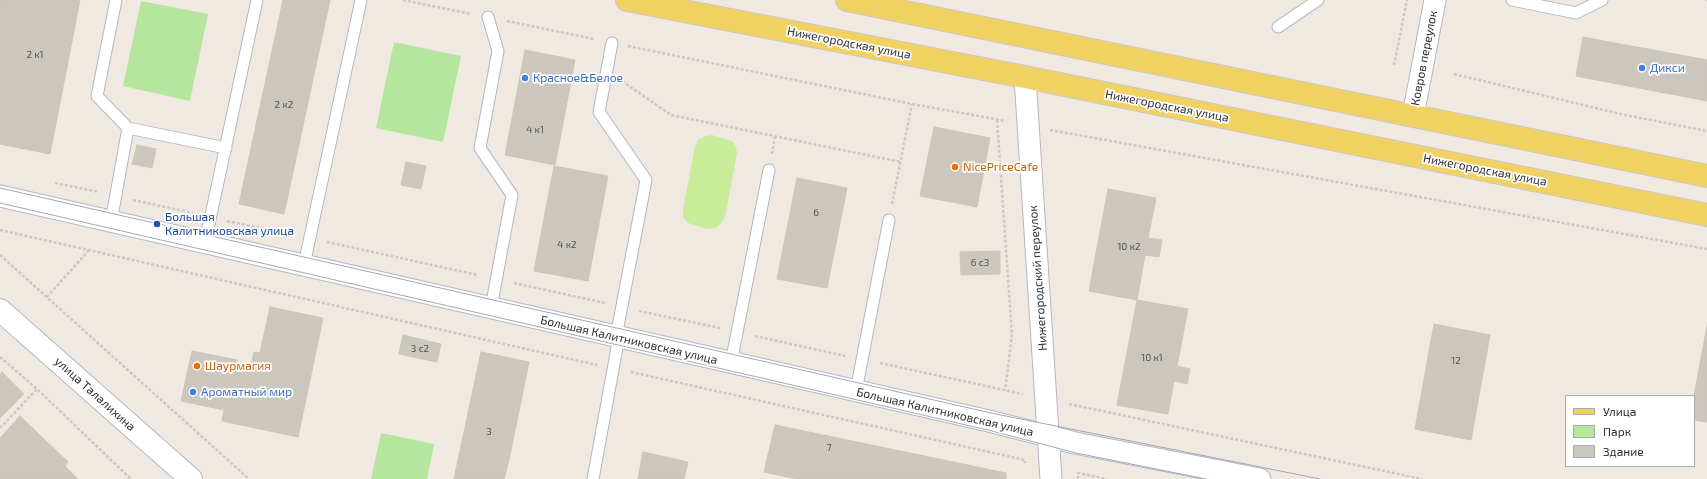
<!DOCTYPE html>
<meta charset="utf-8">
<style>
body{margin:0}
#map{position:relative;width:1707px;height:479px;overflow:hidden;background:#efe9e1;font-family:"Exo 2",sans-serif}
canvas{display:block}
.legend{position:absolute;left:1565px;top:395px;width:130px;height:72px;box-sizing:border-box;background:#fff;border:1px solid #ababab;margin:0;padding:5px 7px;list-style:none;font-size:12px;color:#2e2e2e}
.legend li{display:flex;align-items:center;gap:8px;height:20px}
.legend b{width:20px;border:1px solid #ababab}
</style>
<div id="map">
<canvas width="1707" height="479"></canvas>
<ul class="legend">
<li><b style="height:5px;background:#f2d163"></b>Улица</li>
<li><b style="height:11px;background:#b6e59e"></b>Парк</li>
<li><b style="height:11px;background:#cbc7bf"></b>Здание</li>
</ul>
</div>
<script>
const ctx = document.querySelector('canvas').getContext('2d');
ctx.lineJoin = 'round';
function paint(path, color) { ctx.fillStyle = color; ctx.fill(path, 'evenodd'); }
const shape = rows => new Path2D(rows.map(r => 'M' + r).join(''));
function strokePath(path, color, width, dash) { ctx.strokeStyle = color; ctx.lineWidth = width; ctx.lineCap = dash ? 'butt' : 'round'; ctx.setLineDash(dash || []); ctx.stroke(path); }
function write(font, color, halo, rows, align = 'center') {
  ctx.font = font + ' "Exo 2",sans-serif'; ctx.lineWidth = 3.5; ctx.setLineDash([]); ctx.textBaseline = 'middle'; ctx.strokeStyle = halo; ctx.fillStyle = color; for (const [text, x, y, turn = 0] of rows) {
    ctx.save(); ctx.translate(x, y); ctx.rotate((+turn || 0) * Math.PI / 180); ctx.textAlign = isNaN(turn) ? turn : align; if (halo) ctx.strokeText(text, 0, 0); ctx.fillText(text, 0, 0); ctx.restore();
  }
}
paint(shape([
 [141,1,208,14,190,101,123,86],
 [394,42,461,56,443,142,376,128],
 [381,433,434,444,427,479,371,479]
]), '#b6e59e');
paint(shape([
 [712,135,732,141,736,147,737,154,725,217,721,224,715,228,707,229,688,223,683,217,683,209,695,147,698,140,705,136]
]), '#c9ec9a');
const building = shape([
 [0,0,80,0,50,154,0,144,0,0],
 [283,0,330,0,284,214,239,204,283,0],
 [1583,37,1707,60,1707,101,1576,76,1583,37],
 [525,50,575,60,555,165,505,155,525,50],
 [934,127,990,138,977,207,920,196,934,127],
 [137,145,156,149,152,168,132,164,137,145],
 [406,162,426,166,421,189,401,185,406,162],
 [554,166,608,176,588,281,534,271,554,166],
 [797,178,847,188,827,288,777,279,797,178],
 [1108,189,1156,198,1148,238,1162,240,1159,257,1145,255,1137,300,1089,291,1108,189],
 [1000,251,1000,274,961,275,960,252,1000,251],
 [1137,300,1188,309,1177,366,1190,369,1187,384,1174,381,1168,414,1117,405,1137,300],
 [270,307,323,318,298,437,222,421,224,410,181,401,192,351,237,360,236,368,250,372,254,352,260,353,270,307],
 [1434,324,1490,335,1471,440,1415,429,1434,324],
 [1707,326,1707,422,1694,420,1694,396,1707,326],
 [403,335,441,344,437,362,399,354,403,335],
 [481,352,529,362,509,460,504,479,454,479,481,352],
 [2,372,24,394,0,418,0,375,2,372],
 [20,416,68,462,65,466,78,479,0,479,0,438,20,416],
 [775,425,1006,473,1006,479,797,479,764,472,775,425],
 [643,452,688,462,684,479,638,479,643,452]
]);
paint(building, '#cbc7bf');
strokePath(building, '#cbc5ba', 1);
const lane = shape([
 [1512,0,1576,13,1602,0],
 [488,17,498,51,480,148,512,195,491,308],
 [1278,27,1318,0],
 [612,43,599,112,646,180,616,337],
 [128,128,226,148],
 [111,222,128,128,97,96,116,0],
 [205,243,257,0],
 [304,265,361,0],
 [731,363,769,170],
 [856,391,889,220],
 [593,479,619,337]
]);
const street = shape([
 [1025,77,1051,479],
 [1413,116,1435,0],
 [0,196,989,421,1075,443,1260,479]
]);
const secondary = shape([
 [0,310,191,479]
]);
const primary = shape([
 [627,0,1025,77,1707,215],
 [847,0,1707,176]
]);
strokePath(lane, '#b4b7c1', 13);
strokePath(street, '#b4b7c1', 23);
strokePath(secondary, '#b4b7c1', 24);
strokePath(primary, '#c9c9c9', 24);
strokePath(shape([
 [403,0,471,14],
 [1706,0,1707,1],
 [507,21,594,39],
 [628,46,912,104,1006,121],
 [1394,65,1407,0],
 [1454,74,1625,115,1707,131],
 [622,81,671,115,901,162],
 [997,120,1012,335,1005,391],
 [1050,130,1707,249],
 [772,154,775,136],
 [55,183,99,192],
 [133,200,193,213],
 [892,204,912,104],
 [227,221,293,235],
 [0,230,597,365],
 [327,242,478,275],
 [0,255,249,479],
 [514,283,605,303],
 [47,297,89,250],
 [639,311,720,328],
 [755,336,845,356],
 [0,357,37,389,131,479],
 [880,363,1023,394],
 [631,372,1025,460,1025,463],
 [1069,404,1422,479],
 [0,428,37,389],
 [1078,479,1078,473,1107,479]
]), '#c9c9c9', 2.5, [3, 2]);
strokePath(lane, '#fff', 11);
strokePath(street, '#fff', 21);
strokePath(secondary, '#fff', 22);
strokePath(primary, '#f2d163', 22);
strokePath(shape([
 [0,188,991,413,1320,479],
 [0,203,988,430,1076,453,1206,479]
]), '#a3a6b8', 1);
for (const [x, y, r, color] of [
 [1642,68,4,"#3f7fe0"],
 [525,78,4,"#3f7fe0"],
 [955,167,4,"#e8710a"],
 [157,224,4,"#1a4fb4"],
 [197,366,4,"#e8710a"],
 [193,392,4,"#3f7fe0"]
]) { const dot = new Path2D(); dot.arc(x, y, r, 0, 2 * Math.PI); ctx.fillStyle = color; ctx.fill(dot); strokePath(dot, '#fff', 1.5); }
write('10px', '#555452', null, [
 ["2 к1",35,55],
 ["2 к2",284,105],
 ["4 к1",535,130],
 ["6",816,213],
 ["4 к2",567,245],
 ["10 к2",1129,247],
 ["6 с3",980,263],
 ["3 с2",420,349],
 ["10 к1",1152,358],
 ["12",1456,361],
 ["3",489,432],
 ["7",829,448]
]);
write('12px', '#2e2e2e', '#fff', [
 ["Нижегородская улица",849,43,11],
 ["Ковров переулок",1424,58,-79],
 ["Нижегородская улица",1167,106,11],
 ["Нижегородская улица",1485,170,11],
 ["Нижегородский переулок",1038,278,-94],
 ["Большая Калитниковская улица",629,340,13],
 ["улица Талалихина",95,394,42],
 ["Большая Калитниковская улица",945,412,13]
]);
write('12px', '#366cbe', '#fff', [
 ["Дикси",1650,68],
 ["Красное&Белое",533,78],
 ["Ароматный мир",201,392]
], 'left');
write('12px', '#c56008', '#fff', [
 ["NicePriceCafe",963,167],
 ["Шаурмагия",205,366]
], 'left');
write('12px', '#164399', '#fff', [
 ["Большая",165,217],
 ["Калитниковская улица",165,231]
], 'left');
</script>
